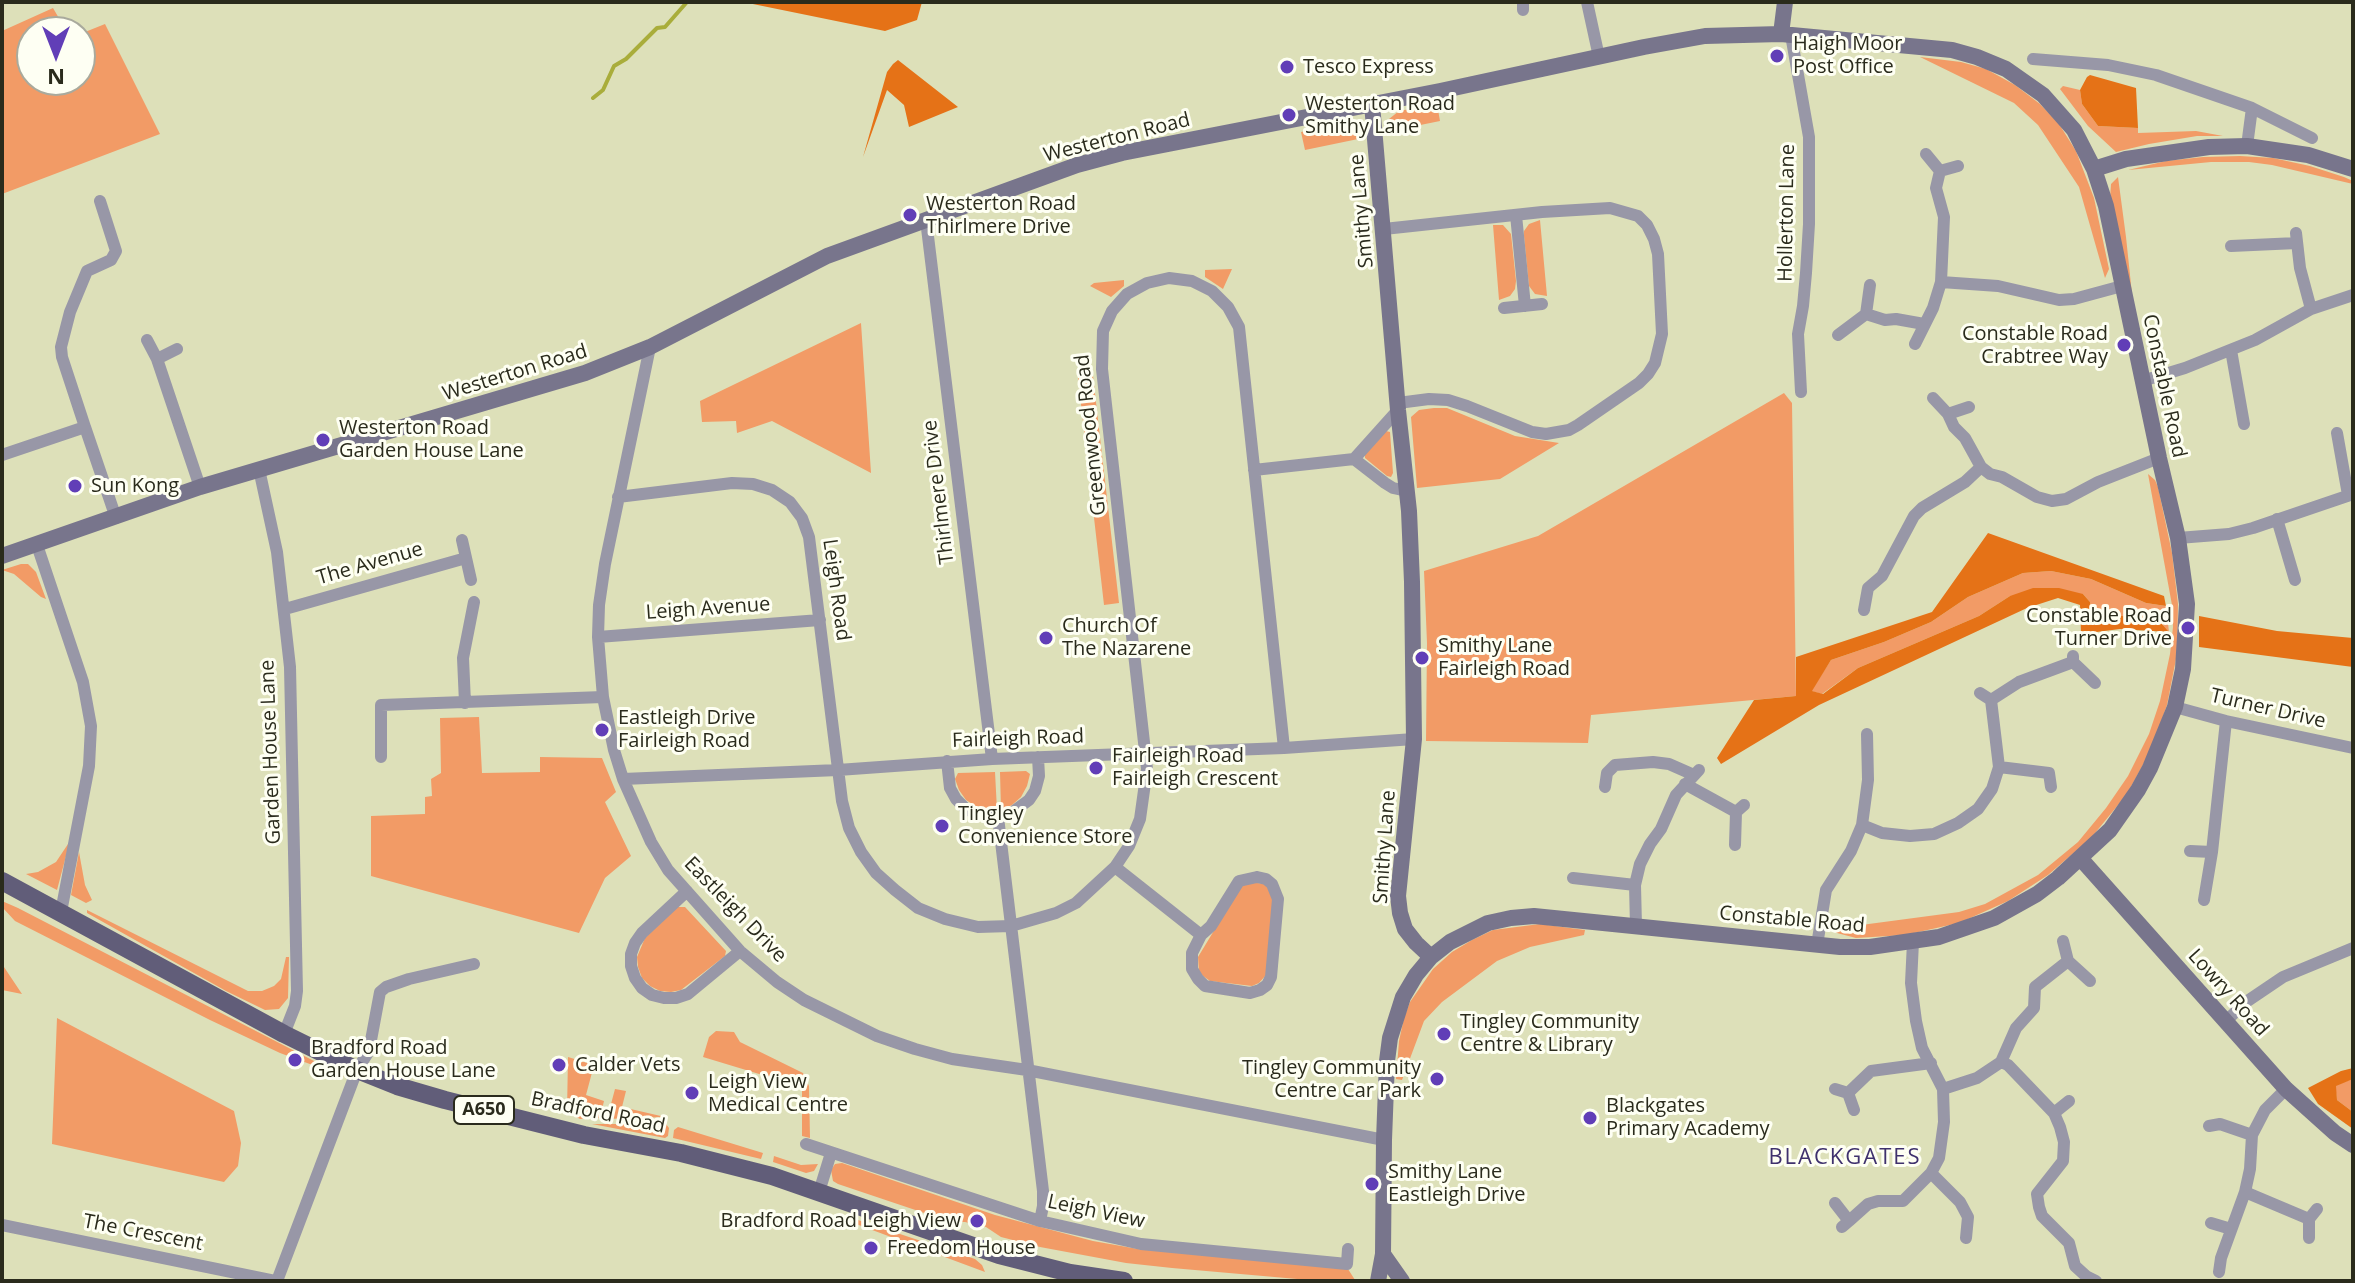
<!DOCTYPE html>
<style>
body{margin:0}
#map{position:relative;width:2355px;height:1283px;overflow:hidden;background:#dde0b9;font-family:"Open Sans",sans-serif}
canvas{display:block}
.frame{position:absolute;inset:0;border:4px solid #2a2b1c;pointer-events:none}
.north{position:absolute;left:16px;top:16px;width:80px;height:80px;box-sizing:border-box;background:#fefff3;border:2px solid #a9aa9d;border-radius:50%;rotate:180deg;font-size:22px;font-weight:700;line-height:32px;text-align:center;color:#2a2b1c}
.north::after{content:'';display:block;margin:auto;width:28px;height:36px;background:#613eb7;clip-path:polygon(50% 0,100% 100%,50% 72%,0 100%)}
</style>
<div id="map">
<canvas width="2355" height="1283"></canvas>
<div class="frame"></div>
<div class="north">N</div>
</div>
<script>
const ctx = document.querySelector('canvas').getContext('2d');
ctx.lineJoin = 'round';
function paint(path, color) { ctx.fillStyle = color; ctx.fill(path, 'evenodd'); }
const shape = rows => new Path2D(rows.map(r => 'M' + r).join(''));
function strokePath(path, color, width, dash) { ctx.strokeStyle = color; ctx.lineWidth = width; ctx.lineCap = dash ? 'butt' : 'round'; ctx.setLineDash(dash || []); ctx.stroke(path); }
function write(font, color, halo, rows, align = 'center') {
  ctx.font = font + ' "Open Sans",sans-serif'; ctx.lineWidth = 6; ctx.setLineDash([]); ctx.textBaseline = 'middle'; ctx.strokeStyle = halo; ctx.fillStyle = color; for (const [text, x, y, turn = 0] of rows) {
    ctx.save(); ctx.translate(x, y); ctx.rotate((+turn || 0) * Math.PI / 180); ctx.textAlign = isNaN(turn) ? turn : align; if (halo) ctx.strokeText(text, 0, 0); ctx.fillText(text, 0, 0); ctx.restore();
  }
}
paint(shape([
 [53,8,67,32,32,32,32,80,80,80,80,34,105,24,160,134,2,194,2,31],
 [1920,57,1961,62,1986,69,2015,85,2040,104,2059,124,2076,151,2094,198,2109,269,2105,278,2079,187,2038,125,2014,103],
 [2063,86,2080,90,2082,104,2098,126,2138,128,2138,133,2196,131,2223,136,2197,136,2149,144,2116,152,2088,126,2060,89],
 [1437,104,1440,121,1386,132,1389,119,1399,111],
 [1348,123,1360,129,1363,138,1305,150,1301,132],
 [2240,156,2273,158,2310,166,2344,177,2353,181,2353,184,2272,165,2249,162,2211,162,2128,170,2166,161,2203,157],
 [2118,177,2126,237,2132,294,2110,199,2111,184],
 [1540,220,1547,296,1535,294,1529,286,1524,236,1524,231,1529,224],
 [1493,225,1503,225,1511,234,1516,281,1515,289,1510,296,1499,300],
 [1232,269,1223,289,1205,277,1205,270],
 [1124,280,1124,286,1111,297,1090,286,1094,283],
 [861,323,871,473,772,421,737,433,736,421,702,422,700,401],
 [1093,376,1119,603,1104,605,1078,378],
 [1784,393,1792,403,1796,696,1591,715,1588,743,1426,741,1427,643,1424,571,1538,536],
 [1434,408,1447,408,1515,436,1559,443,1500,479,1417,488,1411,417,1419,410],
 [1386,431,1390,432,1393,473,1391,477,1387,476,1365,458,1365,454],
 [2148,474,2155,480,2158,487,2172,553,2178,604,2177,654,2167,705,2151,750,2127,794,2091,838,2048,875,2008,901,1959,923,1905,935,1856,938,1837,933,1831,929,1959,912,1985,904,2038,875,2078,842,2106,808,2128,776,2149,734,2160,701,2170,654,2173,627,2172,605],
 [21,564,28,564,36,572,46,599,41,597,14,574,2,570],
 [2051,571,2091,579,2146,603,2166,606,2169,632,2156,617,2121,616,2093,621,2090,602,2083,594,2010,596,1979,616,1858,668,1822,694,1811,691,1831,660,1884,642,1931,622,1968,597,2023,573],
 [479,717,482,773,540,772,540,757,602,758,616,792,605,802,631,856,605,878,579,933,371,876,371,816,425,814,425,797,432,796,431,779,441,773,440,718],
 [1026,771,1030,774,1027,786,1021,797,1012,805,1001,810,1000,772],
 [995,772,997,810,977,807,966,800,959,790,955,779,958,773],
 [70,841,57,890,26,874,38,872,56,862],
 [79,852,85,885,92,900,86,903,71,895],
 [1250,882,1265,884,1268,888,1273,901,1267,974,1259,983,1252,986,1210,981,1199,973,1198,957,1241,886],
 [2,901,18,908,345,1077,280,1053,210,1020,15,921,2,907],
 [677,907,685,907,726,951,725,956,681,990,671,992,660,991,650,986,642,978,638,967,637,957,645,938],
 [87,910,248,991,262,991,274,986,281,979,286,957,289,957,288,998,279,1009,265,1010,226,991,87,913],
 [1540,924,1585,930,1584,935,1530,947,1497,961,1442,1002,1424,1021,1402,1080,1396,1079,1399,1041,1404,1018,1410,1002,1433,969,1452,952,1472,940,1493,930],
 [2,964,22,994,2,990],
 [57,1018,234,1111,241,1143,238,1166,224,1182,52,1144],
 [716,1031,734,1032,740,1042,803,1073,809,1086,810,1138,802,1136,802,1087,703,1057,709,1037],
 [568,1057,594,1065,586,1095,604,1101,600,1118,580,1119,567,1112],
 [2353,1079,2353,1112,2337,1100,2335,1085],
 [615,1089,626,1091,622,1107,665,1117,607,1119],
 [592,1124,666,1124,669,1128,668,1136,665,1138],
 [678,1127,763,1153,761,1159,673,1138,674,1130],
 [774,1156,801,1165,818,1164,814,1171,806,1173,773,1162],
 [842,1163,995,1215,1093,1241,1138,1249,1348,1269,1355,1280,1320,1281,1172,1268,1126,1263,1040,1247,1001,1237,986,1227,965,1222,951,1222,838,1184,833,1181,831,1170,835,1164],
 [852,1218,975,1259,982,1265,985,1272,848,1221]
]), '#f29b66');
paint(shape([
 [743,2,922,2,917,20,885,31],
 [898,60,958,107,909,127,904,105,887,90,863,157,887,72,893,64],
 [2090,75,2136,88,2138,128,2098,126,2082,104,2080,90,2087,77],
 [1988,533,2164,596,2166,606,2146,603,2091,579,2051,571,2023,573,1968,597,1931,622,1884,642,1831,660,1812,691,1823,694,1858,668,1979,616,2010,596,2033,588,2059,588,2083,594,2090,602,2093,621,2121,616,2156,617,2169,632,2120,629,2081,634,2080,605,2058,598,2027,608,1819,705,1721,764,1717,758,1754,700,1796,696,1796,657,1932,612],
 [2199,616,2277,631,2353,638,2353,667,2199,647],
 [2353,1068,2353,1079,2336,1086,2337,1100,2353,1112,2353,1129,2318,1104,2308,1088,2341,1071]
]), '#e57217');
strokePath(shape([
 [593,98,603,90,614,66,626,59,657,28,665,27,687,2]
]), '#a9ad3b', 4);
strokePath(shape([
 [1523,2,1523,10],
 [1587,2,1599,57],
 [1791,35,1809,137,1809,224,1806,273,1803,306,1798,334,1801,392],
 [2033,59,2108,65,2156,75,2252,108,2312,138],
 [2247,146,2252,108],
 [1926,154,1940,171,1958,166],
 [1516,215,1525,306],
 [926,220,992,759],
 [1384,229,1542,212,1610,208,1638,216,1647,225,1654,239,1658,254,1662,334,1655,363,1648,374,1639,383,1578,425,1569,430,1546,434,1532,432,1467,406,1448,400,1429,399,1398,403],
 [2296,233,2300,268,2311,309],
 [2231,246,2297,243],
 [1941,282,1998,286,2059,300,2074,299,2122,286],
 [1504,308,1542,304],
 [1866,314,1885,320,1896,319,1924,324],
 [1838,335,1866,314,1870,285],
 [147,340,157,359,200,487],
 [1915,344,1933,308,1941,282,1944,217,1936,188,1940,171],
 [650,347,605,564,599,605,598,637,603,697,614,750,623,779,651,842,668,870,740,951,777,982,804,1000,877,1036,915,1049,952,1059,1027,1070,1384,1140],
 [2231,350,2244,424],
 [157,359,177,349],
 [2142,381,2185,368,2255,340,2311,309,2353,295],
 [1933,398,1948,414,1954,427,1965,438,1981,467,1990,474,2002,477,2037,497,2052,501,2066,499,2098,482,2159,458],
 [1398,410,1354,459,1385,483,1393,488,1407,491],
 [1948,414,1969,407],
 [85,427,62,357,61,347,70,312,87,271,111,260,116,251,100,201],
 [2337,433,2348,495],
 [2,455,85,427,116,518],
 [259,469,277,552,290,667,297,991,295,1006,284,1034],
 [1254,470,1354,459],
 [618,497,732,483,753,484,772,490,790,502,802,518,809,537,842,801,849,828,861,852,876,873,895,890,918,908,945,919,978,927,1011,926,1056,913,1076,903,1115,867,1129,846,1140,819,1147,769,1102,369,1103,331,1112,311,1127,294,1147,283,1169,278,1192,281,1212,291,1228,307,1239,327,1284,748],
 [2277,519,2295,580],
 [2178,538,2229,534,2253,528,2353,494],
 [462,540,471,580],
 [37,545,83,682,91,726,89,766,61,912],
 [285,609,466,558],
 [1864,610,1868,588,1882,576,1914,516,1922,508,1965,482,1981,467],
 [598,637,820,620],
 [2073,656,2073,662,2095,683],
 [1991,700,2019,682,2073,662],
 [465,703,463,658,474,602],
 [2175,707,2226,721,2353,748],
 [381,757,381,705,603,697],
 [947,761,950,788,956,799,965,808,974,813,998,817,1010,814,1029,800,1035,791,1039,776,1038,757],
 [1999,767,2049,773,2051,787],
 [623,779,838,770,992,759,1284,748,1414,739],
 [1685,784,1736,812],
 [1605,787,1607,773,1615,765,1653,762,1669,764,1694,775],
 [998,817,1043,1191,1043,1206,1040,1221],
 [1862,825,1882,833,1910,836,1934,834,1958,823,1978,809,1992,789,1999,767,1991,700,1980,693],
 [1735,845,1736,812,1744,805],
 [2190,851,2212,852],
 [1115,867,1201,935],
 [1257,877,1266,879,1272,884,1278,899,1271,977,1267,985,1260,990,1250,993,1205,986,1198,979,1192,969,1192,953,1201,935,1211,926,1239,881,1257,877],
 [1573,878,1635,885],
 [687,891,642,933,635,943,631,954,631,966,635,978,642,988,652,995,664,998,676,998,688,994,740,951],
 [2204,900,2212,852,2226,721],
 [1636,926,1635,885,1640,864,1650,844,1661,829,1676,795,1699,770],
 [2063,941,2068,961,2090,981],
 [1817,945,1826,890,1851,851,1862,825,1868,780,1867,734],
 [2226,1021,2246,1002,2283,977,2353,948],
 [2001,1062,2016,1028,2034,1008,2035,987,2068,961],
 [1835,1089,1848,1093,1854,1110],
 [1943,1089,1977,1078,2001,1062,2008,1065,2054,1113,2060,1127,2064,1142,2063,1161,2037,1194,2039,1207,2042,1216,2069,1243,2075,1266,2086,1276,2096,1281],
 [1848,1093,1871,1071,1931,1063],
 [2054,1113,2069,1101],
 [2209,1126,2220,1124,2252,1135],
 [806,1144,1040,1221,1141,1244,1347,1264,1348,1249],
 [1931,1173,1960,1202,1968,1217,1966,1238],
 [819,1192,831,1153],
 [2245,1192,2309,1219],
 [1835,1203,1849,1221,1842,1227],
 [1849,1221,1868,1204,1878,1201,1903,1201,1931,1173,1939,1158,1944,1122,1943,1089,1922,1048,1916,1021,1911,983,1913,942],
 [2211,1223,2231,1229],
 [2,1225,275,1281],
 [2309,1238,2309,1219,2317,1209],
 [2219,1272,2221,1258,2245,1192,2250,1169,2252,1135,2265,1110,2286,1089],
 [277,1281,357,1070,369,1051,380,992,386,987,409,979,474,964]
]), '#9897a7', 12);
strokePath(shape([
 [1781,34,1785,2],
 [1372,104,1398,410,1409,511,1412,582,1414,739,1398,896,1400,913,1405,929,1416,943,1431,957],
 [2094,169,2126,159,2209,147,2247,146,2308,155,2353,169],
 [2,556,200,487,585,373,650,347,827,256,1077,165,1122,153,1440,91,1644,47,1705,36,1781,34,1952,50,1977,57,2006,69,2043,95,2074,130,2094,169,2106,206,2159,458,2178,538,2187,604,2183,669,2175,707,2150,768,2138,790,2110,830,2058,878,2037,894,1994,918,1939,937,1870,947,1840,947,1534,916,1511,918,1488,923,1450,942,1431,957,1416,975,1403,997,1390,1038,1387,1061,1384,1140,1383,1254,1378,1281],
 [2081,859,2286,1089,2335,1133,2353,1145],
 [1383,1254,1402,1281]
]), '#78758c', 16);
strokePath(shape([
 [2,881,284,1034,357,1070,397,1086,445,1100,584,1135,681,1153,772,1176,999,1255,1070,1273,1124,1281]
]), '#615d79', 18);
for (const [x, y, r, color] of [
 [1777,56,8,"#613eb7"],
 [1287,67,8,"#613eb7"],
 [1289,115,8,"#613eb7"],
 [910,215,8,"#613eb7"],
 [2124,345,8,"#613eb7"],
 [323,440,8,"#613eb7"],
 [75,486,8,"#613eb7"],
 [2188,628,8,"#613eb7"],
 [1046,638,8,"#613eb7"],
 [1422,658,8,"#613eb7"],
 [602,730,8,"#613eb7"],
 [1096,768,8,"#613eb7"],
 [942,826,8,"#613eb7"],
 [1444,1034,8,"#613eb7"],
 [295,1060,8,"#613eb7"],
 [559,1065,8,"#613eb7"],
 [1437,1079,8,"#613eb7"],
 [692,1093,8,"#613eb7"],
 [1590,1118,8,"#613eb7"],
 [1372,1184,8,"#613eb7"],
 [977,1221,8,"#613eb7"],
 [871,1248,8,"#613eb7"]
]) { const dot = new Path2D(); dot.arc(x, y, r, 0, 2 * Math.PI); ctx.fillStyle = color; ctx.fill(dot); strokePath(dot, '#fefff3', 3); }
for (const [x, y, w] of [
 [484,1110,60]
]) { const box = new Path2D(); box.roundRect(x - w / 2, y - 14, w, 28, 6); ctx.fillStyle = '#fefff3'; ctx.fill(box); strokePath(box, '#2a2b1c', 2); }
write('bold 18px', '#2a2b1c', null, [
 ["A650",484,1110]
]);
write('20px', '#2a2b1c', '#fefff3', [
 ["Haigh Moor",1793,44],
 ["Post Office",1793,67],
 ["Tesco Express",1303,67],
 ["Westerton Road",1305,104],
 ["Smithy Lane",1305,127],
 ["Westerton Road",926,204],
 ["Thirlmere Drive",926,227],
 ["Constable Road",2108,334,"right"],
 ["Crabtree Way",2108,357,"right"],
 ["Westerton Road",339,428],
 ["Garden House Lane",339,451],
 ["Sun Kong",91,486],
 ["Constable Road",2172,616,"right"],
 ["Turner Drive",2172,639,"right"],
 ["Church Of",1062,626],
 ["The Nazarene",1062,649],
 ["Smithy Lane",1438,646],
 ["Fairleigh Road",1438,669],
 ["Eastleigh Drive",618,718],
 ["Fairleigh Road",618,741],
 ["Fairleigh Road",1112,756],
 ["Fairleigh Crescent",1112,779],
 ["Tingley",958,814],
 ["Convenience Store",958,837],
 ["Tingley Community",1460,1022],
 ["Centre & Library",1460,1045],
 ["Bradford Road",311,1048],
 ["Garden House Lane",311,1071],
 ["Calder Vets",575,1065],
 ["Tingley Community",1421,1068,"right"],
 ["Centre Car Park",1421,1091,"right"],
 ["Leigh View",708,1082],
 ["Medical Centre",708,1105],
 ["Blackgates",1606,1106],
 ["Primary Academy",1606,1129],
 ["Smithy Lane",1388,1172],
 ["Eastleigh Drive",1388,1195],
 ["Bradford Road Leigh View",961,1221,"right"],
 ["Freedom House",887,1248]
], 'left');
write('20px', '#2a2b1c', '#fefff3', [
 ["Westerton Road",1117,138,-14],
 ["Smithy Lane",1362,211,-95],
 ["Hollerton Lane",1787,213,-89],
 ["Westerton Road",515,373,-17],
 ["Constable Road",2164,386,78],
 ["Greenwood Road",1091,435,-96],
 ["Thirlmere Drive",939,492,-97],
 ["The Avenue",370,564,-16],
 ["Leigh Road",836,590,82],
 ["Leigh Avenue",708,609,-4],
 ["Turner Drive",2268,709,13],
 ["Fairleigh Road",1018,739,-2],
 ["Garden House Lane",271,752,-92],
 ["Smithy Lane",1385,847,-86],
 ["Eastleigh Drive",735,910,46],
 ["Constable Road",1792,920,5],
 ["Lowry Road",2228,993,48],
 ["Bradford Road",598,1113,12],
 ["Leigh View",1096,1212,12],
 ["The Crescent",143,1233,11]
]);
ctx.letterSpacing = '2px';
write('22px', '#3f316d', '#fefff3', [
 ["BLACKGATES",1845,1158]
]);
ctx.letterSpacing = '0px';
</script>
